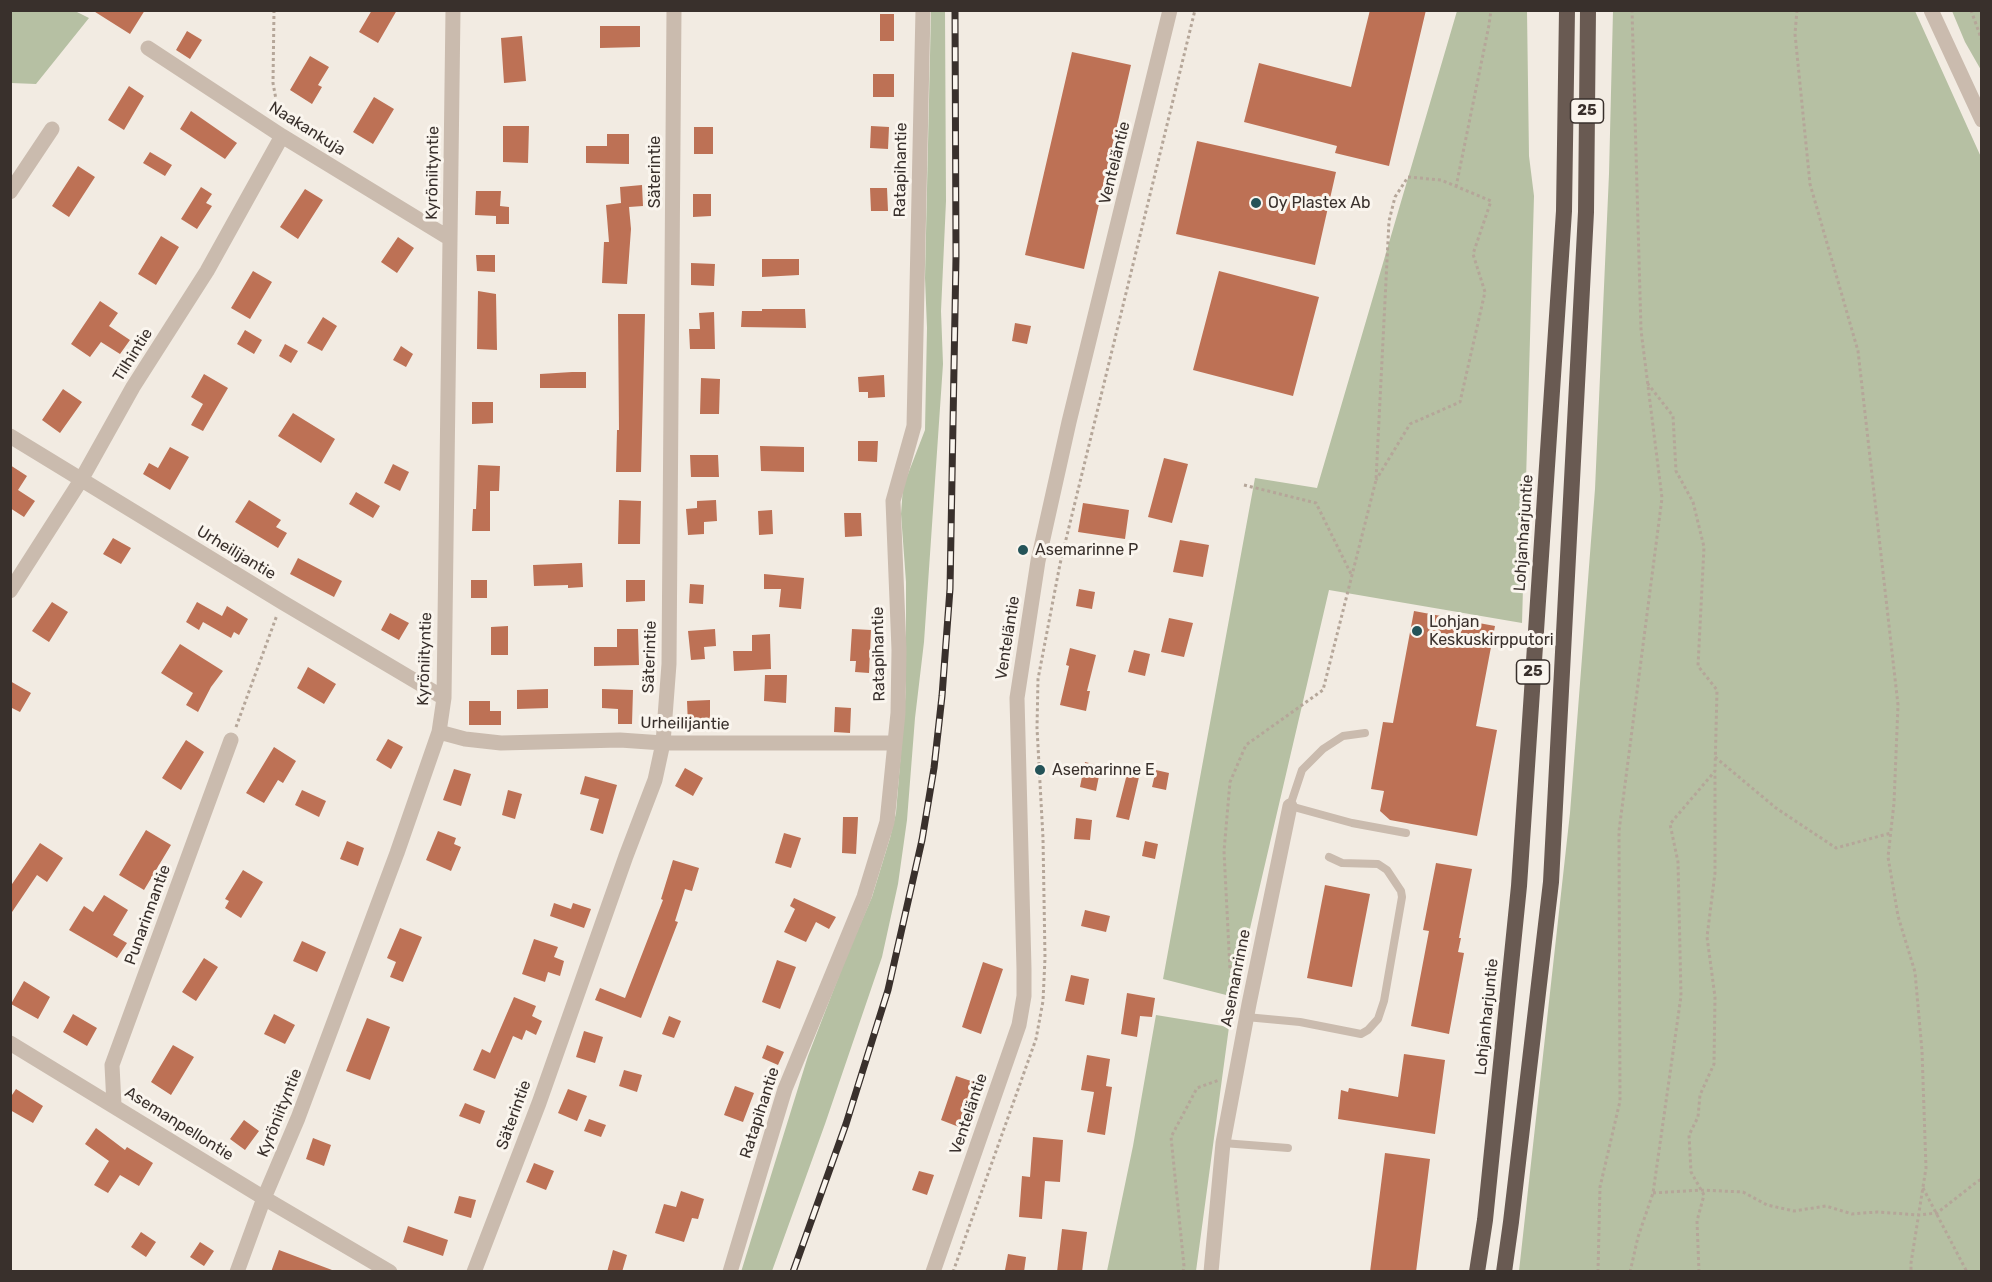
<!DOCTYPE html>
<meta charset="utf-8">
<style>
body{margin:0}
#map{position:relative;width:1992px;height:1282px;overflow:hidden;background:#f2ebe2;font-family:Rubik,sans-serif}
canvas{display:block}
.frame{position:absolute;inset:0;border:12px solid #39302c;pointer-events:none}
</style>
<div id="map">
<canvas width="1992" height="1282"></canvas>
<div class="frame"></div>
</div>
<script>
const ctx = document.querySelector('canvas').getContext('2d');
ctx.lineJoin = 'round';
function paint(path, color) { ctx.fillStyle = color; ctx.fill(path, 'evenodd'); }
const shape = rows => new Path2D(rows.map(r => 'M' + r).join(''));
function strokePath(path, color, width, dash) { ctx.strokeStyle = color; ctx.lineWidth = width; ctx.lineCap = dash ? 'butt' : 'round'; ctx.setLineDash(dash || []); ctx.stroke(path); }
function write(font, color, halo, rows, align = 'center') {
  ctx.font = font + ' Rubik,sans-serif'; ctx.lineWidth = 6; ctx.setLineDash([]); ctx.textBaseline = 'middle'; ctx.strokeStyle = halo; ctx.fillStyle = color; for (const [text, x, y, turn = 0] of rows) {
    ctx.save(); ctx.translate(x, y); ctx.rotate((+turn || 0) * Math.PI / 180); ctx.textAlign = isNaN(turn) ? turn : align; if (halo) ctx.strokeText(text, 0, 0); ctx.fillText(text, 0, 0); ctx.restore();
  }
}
paint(shape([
 [11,10,75,11,89,18,36,84,11,83],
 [931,11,945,11,946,201,941,311,943,364,924,642,915,718,907,820,898,884,882,957,825,1124,772,1271,741,1272,808,1056,847,955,872,897,890,838,896,813,906,689,906,582,901,514,903,487,925,430,927,328,925,278],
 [1457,11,1527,11,1529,156,1534,196,1522,623,1329,590,1234,997,1163,979,1255,478,1317,488],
 [1613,11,1915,11,1981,157,1981,1271,1519,1271,1570,813,1595,489,1609,174],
 [1952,11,1981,11,1981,70,1965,42],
 [1156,1015,1229,1027,1196,1271,1107,1271,1133,1146]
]), '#b6c0a3');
paint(shape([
 [92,10,145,10,130,34],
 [372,10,397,10,378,43,359,32],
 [1370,10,1426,10,1389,166,1335,153,1337,146,1244,122,1259,63,1351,87],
 [880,14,894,14,894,41,880,41],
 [600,26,640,26,640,47,600,48],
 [187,31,202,40,190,59,176,50],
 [522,36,526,81,504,83,501,38],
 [1072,52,1131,65,1084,269,1025,255],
 [310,56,329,67,318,85,322,87,312,104,290,90],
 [873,74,894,74,894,97,873,97],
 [129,86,144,96,124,130,108,120],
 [374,97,394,109,373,144,353,132],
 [191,111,237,143,225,159,180,129],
 [503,126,529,126,528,163,503,162],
 [871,126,889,127,888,149,870,148],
 [694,127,713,127,713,154,694,154],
 [607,134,629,134,629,164,586,163,586,146,607,146],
 [1197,141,1336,172,1315,265,1176,234],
 [150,152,172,165,165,176,143,163],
 [78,166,95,177,69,217,52,206],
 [642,185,643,206,629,207,631,229,627,284,602,283,604,242,609,242,606,205,621,203,620,187],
 [201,187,212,194,206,203,212,206,197,229,181,219],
 [870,188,887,188,888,211,871,211],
 [305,189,323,200,298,239,280,227],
 [476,191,501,191,500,206,509,207,509,224,496,224,496,216,475,215],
 [693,194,711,194,711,216,693,217],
 [161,236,179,247,156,285,138,274],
 [398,237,414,248,397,273,381,262],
 [476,255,495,255,495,272,477,271],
 [762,259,799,259,799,275,762,277],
 [691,263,715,264,714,286,691,285],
 [253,271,272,282,250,319,231,308],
 [1219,271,1319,297,1293,396,1193,370],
 [478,291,496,294,497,350,477,349],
 [100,301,118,313,109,326,130,340,120,354,101,342,90,357,71,344],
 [762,309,805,309,806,328,741,327,742,311,762,311],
 [714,312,715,349,690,349,689,329,700,329,699,313],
 [618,314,645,314,641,472,616,472,617,430,619,430],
 [323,317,337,326,322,351,307,343],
 [1015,323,1031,326,1027,344,1012,341],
 [245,330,262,340,254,354,237,344],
 [285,344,298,351,291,363,279,356],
 [401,346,413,354,406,367,393,360],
 [572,372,586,372,586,388,540,388,540,374],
 [204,374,228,388,203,431,191,425,203,404,191,397],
 [884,375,885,397,868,398,868,392,859,392,858,377],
 [701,378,720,379,719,414,700,414],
 [63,389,82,402,60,433,42,420],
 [472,402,493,402,493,423,472,424],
 [293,413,335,439,321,463,278,436],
 [858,441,878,441,877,462,858,461],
 [760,446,804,447,804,472,761,471],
 [170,447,189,457,170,490,143,474,149,463,158,468],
 [690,455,718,455,719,477,691,477],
 [1164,458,1188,464,1172,523,1148,517],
 [393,464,409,472,400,491,384,483],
 [10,465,27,476,18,490,35,501,24,517,10,508],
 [478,465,500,466,499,491,490,491,490,531,472,531,473,509,476,509],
 [356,492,380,506,373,518,349,504],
 [249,500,281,520,276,527,287,533,278,548,235,522],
 [619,500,641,501,640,544,618,544],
 [716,500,717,521,704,522,704,534,688,535,686,509,697,508,697,501],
 [1083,503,1129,510,1125,539,1078,532],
 [772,510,773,534,759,535,758,511],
 [844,513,861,513,862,536,845,537],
 [113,538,131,548,121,564,103,554],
 [1180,540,1209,545,1203,577,1173,572],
 [298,558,342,581,334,597,290,574],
 [582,563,583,587,568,588,568,585,534,586,533,565],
 [764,574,804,578,801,609,779,607,781,589,764,589],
 [471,580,487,580,487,598,471,598],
 [626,580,645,580,645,601,626,602],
 [690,584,704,585,703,604,689,603],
 [1079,589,1095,592,1092,609,1076,606],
 [52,602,68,612,49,642,32,631],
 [197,602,222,616,227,606,248,619,239,635,234,632,231,638,203,622,199,630,186,622],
 [1414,611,1495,626,1476,726,1497,730,1477,836,1390,820,1380,811,1384,791,1371,789,1383,722,1393,723],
 [390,613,409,623,399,640,381,630],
 [1169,618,1193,623,1184,657,1161,652],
 [508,626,508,655,491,655,491,627],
 [617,629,638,629,639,665,594,666,594,647,617,647],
 [715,629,716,646,704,647,705,659,691,660,688,631],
 [852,629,871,630,869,673,855,672,856,661,850,661],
 [770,634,771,669,734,671,733,651,752,651,752,635],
 [180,644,223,671,211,687,198,712,186,705,193,693,161,673],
 [1070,648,1096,655,1087,691,1090,691,1086,711,1060,705,1069,666,1066,665],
 [1134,650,1150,654,1145,676,1128,672],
 [308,667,336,684,324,704,297,688],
 [765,675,787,675,786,703,764,701],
 [10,681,31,693,20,712,10,707],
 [548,689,548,708,517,709,517,690],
 [602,689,633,690,632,724,618,724,618,709,602,708],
 [710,700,710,724,688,725,687,701],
 [469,701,490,701,490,711,501,711,501,725,469,725],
 [835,707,851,708,850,733,834,732],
 [388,739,403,747,391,769,376,760],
 [186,740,204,752,181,790,162,778],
 [274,747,296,761,283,783,278,780,264,803,246,793],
 [1085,762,1101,766,1096,791,1080,787],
 [685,768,703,778,693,796,675,786],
 [454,769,471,774,461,806,443,800],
 [1156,770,1169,773,1166,790,1152,787],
 [1127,774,1139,777,1129,820,1116,817],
 [585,776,617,785,603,834,590,830,599,799,580,794],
 [302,790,326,801,319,817,295,805],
 [508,790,522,794,515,819,502,815],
 [843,817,858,817,856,854,842,853],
 [1076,818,1092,820,1090,840,1074,839],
 [146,830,171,845,144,890,119,875],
 [438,831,456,838,454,844,461,847,451,871,426,860],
 [784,833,801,838,791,868,775,863],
 [347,841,364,848,358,866,340,859],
 [1145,841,1158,844,1155,859,1142,856],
 [40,843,63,858,47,882,37,875,10,915,10,887],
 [673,860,699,868,692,891,685,889,675,921,678,922,641,1018,595,1000,600,988,625,998,663,900,661,899],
 [1436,863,1472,869,1459,938,1461,938,1458,952,1464,953,1449,1034,1411,1026,1429,931,1423,930],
 [243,870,263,882,241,918,225,908,229,901,225,899],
 [1325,885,1370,894,1352,987,1307,978],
 [104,895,128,910,113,935,127,943,117,958,69,930,84,906,93,912],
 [794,898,836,917,829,929,816,922,806,942,784,932,795,909,790,906],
 [554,903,571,909,573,903,591,909,584,928,550,916],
 [1085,910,1110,916,1106,932,1081,926],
 [400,928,422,937,403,982,390,977,396,962,387,958],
 [534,939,558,947,554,957,564,961,560,976,548,972,545,982,522,974],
 [302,941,326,952,317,972,293,961],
 [204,958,218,967,196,1001,182,992],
 [777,960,796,967,780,1009,762,1002],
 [983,962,1003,969,981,1034,962,1027],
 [1071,975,1089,979,1084,1005,1065,1001],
 [24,981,50,997,38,1019,11,1004],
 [1127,993,1155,998,1152,1017,1140,1016,1137,1037,1121,1034],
 [514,997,536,1006,532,1016,542,1021,536,1035,526,1030,522,1040,513,1036,495,1079,473,1070,482,1049,490,1053],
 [73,1014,97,1028,87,1046,63,1032],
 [274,1014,295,1025,285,1044,264,1034],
 [669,1016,681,1021,674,1038,662,1034],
 [367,1018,390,1027,370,1080,346,1071],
 [584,1031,603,1037,595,1063,576,1057],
 [173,1045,194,1057,171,1095,151,1082],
 [767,1045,784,1052,778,1065,762,1058],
 [1404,1054,1445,1060,1435,1134,1338,1119,1341,1090,1348,1092,1349,1088,1398,1097],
 [1087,1055,1110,1059,1106,1086,1112,1087,1105,1135,1087,1132,1094,1092,1081,1090],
 [624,1070,642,1075,637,1092,619,1086],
 [956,1076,974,1082,959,1127,941,1120],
 [735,1086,754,1093,743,1122,724,1115],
 [16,1089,43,1106,33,1123,10,1110,10,1098],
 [568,1089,587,1096,577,1121,558,1113],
 [465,1103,485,1111,480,1124,459,1116],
 [589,1119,606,1125,601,1137,584,1131],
 [244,1120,259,1131,245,1150,230,1139],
 [96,1128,125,1150,127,1147,153,1163,139,1186,120,1175,108,1193,94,1185,109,1161,85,1144],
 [1033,1137,1063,1140,1060,1182,1045,1181,1042,1219,1019,1217,1022,1176,1030,1177],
 [313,1138,331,1145,324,1166,306,1159],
 [1385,1153,1430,1159,1416,1272,1370,1272],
 [534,1163,554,1171,546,1190,526,1182],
 [919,1171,934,1175,927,1195,912,1190],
 [681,1191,704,1199,698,1219,692,1218,684,1242,655,1233,664,1204,676,1207],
 [459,1196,476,1200,471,1218,454,1213],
 [408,1226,448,1240,443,1256,403,1242],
 [1062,1229,1087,1232,1082,1272,1057,1272],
 [141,1232,156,1242,146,1257,131,1247],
 [200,1242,214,1251,204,1266,190,1257],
 [279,1250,332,1270,332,1272,271,1272],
 [613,1250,627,1255,622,1272,607,1272],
 [1008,1254,1026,1257,1024,1272,1005,1270]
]), '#bd7155');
strokePath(shape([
 [274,10,273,83,279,116],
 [1797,10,1795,34,1810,184,1858,351,1898,705,1894,803,1888,857,1898,916,1915,972,1922,1051,1926,1168,1911,1263,1911,1272],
 [1971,10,1982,41],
 [1456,187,1489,25,1491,10],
 [1244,485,1316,503,1351,574],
 [236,727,277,615],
 [1715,757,1776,808,1836,848,1891,833],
 [1238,984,1230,970,1224,851,1230,782,1246,745,1323,690,1376,480,1389,221,1395,197,1408,177,1441,180,1491,201,1473,254,1485,292,1460,402,1410,424,1376,480],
 [1923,1188,1967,1272],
 [1653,1193,1701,1190,1743,1192,1767,1205,1794,1211,1826,1206,1852,1214,1877,1212,1919,1215,1937,1213,1978,1181,1982,1179],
 [953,1272,1036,1039,1043,1001,1045,958,1043,838,1037,728,1038,679,1060,564,1195,10],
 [1183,1272,1184,1266,1171,1137,1197,1088,1219,1080],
 [1598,1272,1600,1187,1620,1101,1619,831,1662,498,1641,330,1632,10],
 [1630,1272,1638,1237,1653,1193,1681,996,1678,862,1670,824,1715,771,1717,690,1698,666,1704,547,1693,502,1676,471,1673,416,1648,384],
 [1699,1272,1697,1221,1704,1195,1691,1172,1689,1135,1698,1117,1700,1095,1714,1064,1715,997,1707,937,1715,873,1715,773]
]), '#b5a699', 3, [3, 3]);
strokePath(shape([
 [1365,733,1343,736,1323,749,1302,770,1290,806,1352,823,1406,833],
 [1246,1017,1300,1022,1361,1034,1368,1030,1378,1019,1384,1001,1402,897,1401,891,1387,870,1378,864,1342,863,1329,857],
 [1223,1143,1288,1148]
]), '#cabbae', 8);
strokePath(shape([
 [148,48,282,136,449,238],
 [10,192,52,129],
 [10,436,282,602,444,698],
 [10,591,81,480,133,387,207,271,282,136],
 [439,732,465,739,501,743,620,740,663,743,895,743],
 [10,1043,264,1198,390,1272],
 [114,1105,112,1065,231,740],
 [237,1272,264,1198,298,1118,397,853,439,732,444,698,453,10],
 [474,1272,539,1103,626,856,655,780,663,743,669,664,674,10],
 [730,1272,785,1089,864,897,887,822,898,713,899,650,893,501,914,426,923,10],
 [1211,1272,1223,1143,1249,1004,1290,806]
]), '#cabbae', 15);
strokePath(shape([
 [1931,10,1982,120],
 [933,1272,1019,1025,1024,996,1024,969,1017,698,1038,561,1069,422,1170,10]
]), '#cabbae', 15);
strokePath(shape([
 [1477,1272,1485,1220,1519,886,1564,211,1567,10],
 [1504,1272,1511,1222,1551,882,1586,212,1588,10]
]), '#695a52', 16);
const rail = shape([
 [793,1272,846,1124,888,990,922,840,934,768,942,696,950,589,956,257,955,10]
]);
strokePath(rail, '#39302c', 7);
strokePath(rail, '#faf5ee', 4.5, [14]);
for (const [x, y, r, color] of [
 [1256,203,6,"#245358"],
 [1023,550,6,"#245358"],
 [1417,631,6,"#245358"],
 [1040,770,6,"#245358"]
]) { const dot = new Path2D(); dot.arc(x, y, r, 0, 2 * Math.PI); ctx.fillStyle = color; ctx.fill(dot); strokePath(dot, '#faf5ee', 2); }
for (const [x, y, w] of [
 [1587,111,33],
 [1533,672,33]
]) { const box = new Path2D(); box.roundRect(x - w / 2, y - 12, w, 24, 4.5); ctx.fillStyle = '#faf5ee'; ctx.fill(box); strokePath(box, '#39302c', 1.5); }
write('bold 15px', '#39302c', null, [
 ["25",1587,111],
 ["25",1533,672]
]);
write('16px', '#39302c', '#faf5ee', [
 ["Naakankuja",307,129,32],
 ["Venteläntie",1115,163,-76],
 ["Ratapihantie",901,170,-89],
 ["Säterintie",655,172,-90],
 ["Kyröniityntie",433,173,-89],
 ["Tilhintie",133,355,-58],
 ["Lohjanharjuntie",1524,533,-86],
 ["Urheilijantie",236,553,31],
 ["Venteläntie",1008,638,-81],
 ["Ratapihantie",879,654,-91],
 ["Säterintie",650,657,-88],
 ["Kyröniityntie",425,659,-88],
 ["Urheilijantie",685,724,1],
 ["Punarinnantie",148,915,-70],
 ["Asemanrinne",1236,978,-79],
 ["Lohjanharjuntie",1487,1017,-84],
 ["Kyröniityntie",280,1113,-68],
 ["Ratapihantie",760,1113,-72],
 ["Venteläntie",969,1114,-71],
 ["Säterintie",514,1115,-70],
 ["Asemanpellontie",179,1124,32]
]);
write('16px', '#39302c', '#faf5ee', [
 ["Oy Plastex Ab",1268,203],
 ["Asemarinne P",1035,550],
 ["Lohjan",1429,622],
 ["Keskuskirpputori",1429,640],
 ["Asemarinne E",1052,770]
], 'left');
</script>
